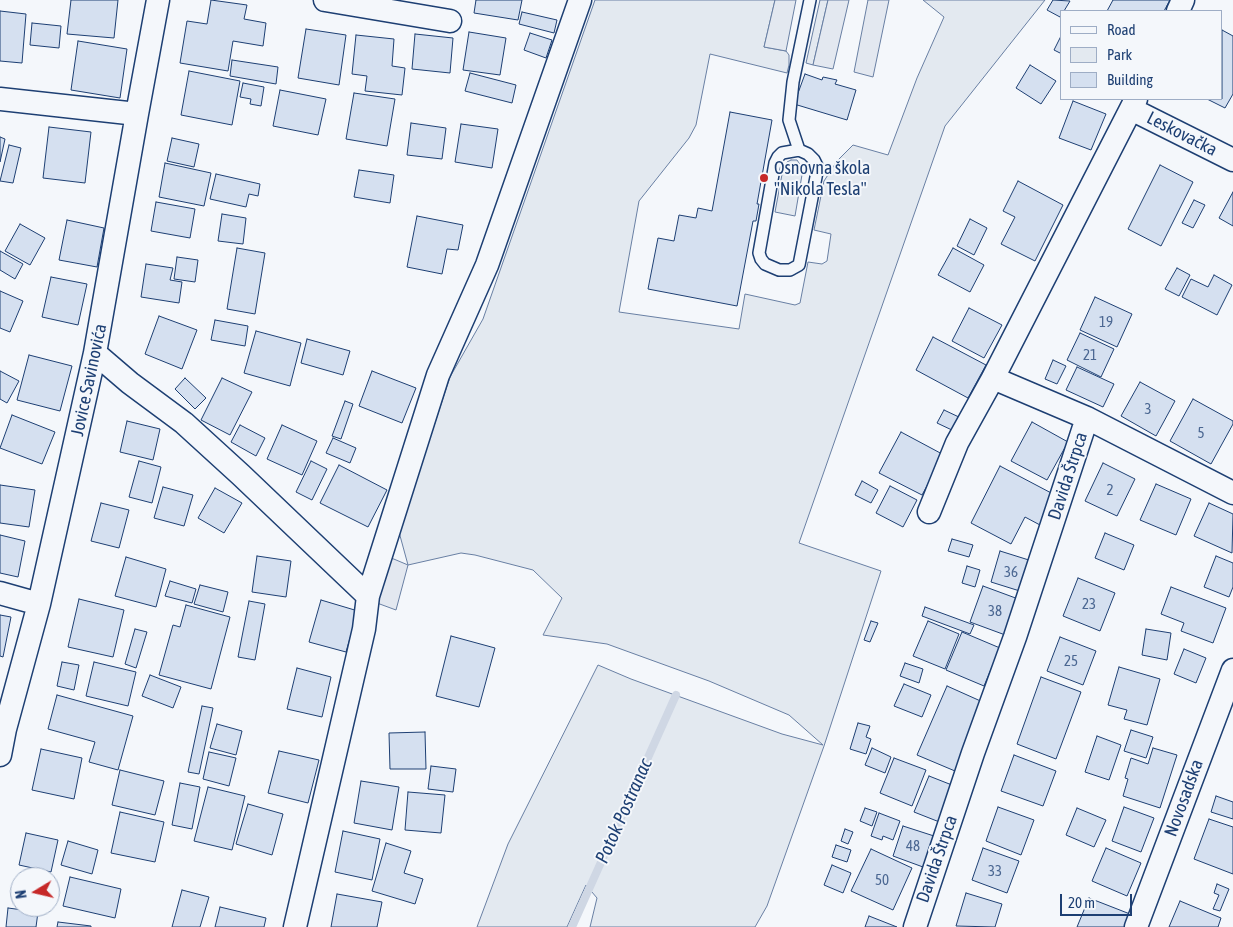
<!DOCTYPE html>
<meta charset="utf-8">
<style>
body{margin:0}
#map{position:relative;width:1233px;height:927px;overflow:hidden;background:#f4f7fb;font-family:"Asap Condensed",sans-serif}
canvas{display:block}
.legend{position:absolute;left:1060px;top:10px;width:162px;height:90px;box-sizing:border-box;background:#f4f7fb;border:1px solid #9eadc5;margin:0;padding:6px 9px;list-style:none;font-size:15px;color:#1d3f73}
.legend li{display:flex;align-items:center;gap:10px;height:25px}
.legend b{width:25px;border:1px solid #9eadc5}
.north{position:absolute;left:10px;top:867px;width:50px;height:50px;box-sizing:border-box;background:#f4f7fb;border:1px solid #9eadc5;border-radius:50%;rotate:261deg;font-size:14px;font-weight:700;line-height:20px;text-align:center;color:#1d3f73}
.north::after{content:'';display:block;margin:auto;width:18px;height:22px;background:#c62828;clip-path:polygon(50% 0,100% 100%,50% 72%,0 100%)}
.scale{position:absolute;left:1060px;top:894px;width:72px;height:22px;box-sizing:border-box;border:2px solid #1d3f73;border-top:0;padding-left:6px;font-size:15px;line-height:18px;white-space:nowrap;color:#1d3f73;-webkit-text-stroke:4px #f4f7fb;paint-order:stroke}
</style>
<div id="map">
<canvas width="1233" height="927"></canvas>
<ul class="legend">
<li><b style="height:6px;background:#f4f7fb"></b>Road</li>
<li><b style="height:14px;background:#e3e9f0"></b>Park</li>
<li><b style="height:14px;background:#d5e0f0"></b>Building</li>
</ul>
<div class="north">N</div>
<div class="scale">20 m</div>
</div>
<script>
const ctx = document.querySelector('canvas').getContext('2d');
ctx.lineJoin = 'round';
function paint(path, color) { ctx.fillStyle = color; ctx.fill(path, 'evenodd'); }
const shape = rows => new Path2D(rows.map(r => 'M' + r).join(''));
function strokePath(path, color, width, dash) { ctx.strokeStyle = color; ctx.lineWidth = width; ctx.lineCap = dash ? 'butt' : 'round'; ctx.setLineDash(dash || []); ctx.stroke(path); }
function write(font, color, halo, rows, align = 'center') {
  ctx.font = font + ' "Asap Condensed",sans-serif'; ctx.lineWidth = 4; ctx.setLineDash([]); ctx.textBaseline = 'middle'; ctx.strokeStyle = halo; ctx.fillStyle = color; for (const [text, x, y, turn = 0] of rows) {
    ctx.save(); ctx.translate(x, y); ctx.rotate((+turn || 0) * Math.PI / 180); ctx.textAlign = isNaN(turn) ? turn : align; if (halo) ctx.strokeText(text, 0, 0); ctx.fillText(text, 0, 0); ctx.restore();
  }
}
const green = shape([
 [595,0,775,0,764,47,786,51,789,55,789,65,787,73,710,54,696,125,689,138,639,201,619,312,739,329,745,294,795,305,800,303,808,262,822,264,827,261,831,234,814,230,824,181,837,161,853,145,888,155,917,78,944,17,923,0,1045,0,945,126,799,543,881,571,824,746,767,906,755,927,590,927,597,898,586,885,567,927,477,927,508,844,598,665,631,679,782,734,823,745,789,715,709,681,607,644,543,635,562,598,533,570,475,555,461,553,408,565,399,532,450,377,483,319,595,0],
 [820,0,828,0,813,65,806,63,820,0],
 [791,160,797,160,803,169,795,216,775,212,783,169,787,162,791,160]
]);
paint(green, '#e3e9f0');
strokePath(green, '#687fa3', 1);
const parking = shape([
 [775,0,796,0,786,51,764,47,775,0],
 [828,0,849,0,833,69,813,65,828,0],
 [868,0,889,0,873,77,854,72,868,0],
 [389,557,408,565,396,610,377,603,389,557]
]);
paint(parking, '#e3e8f0');
strokePath(parking, '#687fa3', 1);
strokePath(shape([
 [572,927,676,695]
]), '#cfd7e4', 8);
const building = shape([
 [71,0,118,0,114,38,67,34,71,0],
 [211,0,247,5,244,19,266,23,263,46,233,41,228,71,180,63,187,21,207,24,211,0],
 [476,0,522,0,518,20,474,13,476,0],
 [1053,0,1070,1,1064,11,1062,11,1060,17,1047,10,1053,0],
 [1113,0,1170,0,1164,11,1107,11,1113,0],
 [0,11,26,14,22,63,0,61,0,11],
 [522,12,557,20,554,33,519,24,522,12],
 [32,23,61,26,59,48,30,45,32,23],
 [306,29,346,35,339,85,298,78,306,29],
 [1222,30,1233,36,1233,94,1225,108,1207,99,1222,99,1222,30],
 [469,32,506,38,500,75,463,70,469,32],
 [530,33,552,40,546,58,524,50,530,33],
 [415,34,453,38,450,73,412,69,415,34],
 [1062,34,1062,54,1054,50,1062,34],
 [356,35,394,39,392,66,405,68,402,95,365,91,367,76,352,74,356,35],
 [78,41,127,49,120,98,71,90,78,41],
 [232,60,278,67,276,84,230,76,232,60],
 [1030,65,1056,81,1041,104,1016,88,1030,65],
 [189,71,240,81,232,125,181,115,189,71],
 [470,73,516,85,512,103,465,91,470,73],
 [805,74,822,80,823,77,837,80,835,84,856,90,847,120,794,104,805,74],
 [243,83,264,87,261,106,250,104,251,99,240,97,243,83],
 [280,90,326,99,318,135,273,126,280,90],
 [354,93,395,99,387,146,346,139,354,93],
 [1073,101,1106,114,1091,150,1059,138,1073,101],
 [730,112,772,120,757,204,759,204,756,221,753,221,737,306,648,289,658,238,674,241,679,215,696,218,698,208,712,211,730,112],
 [411,123,446,128,442,159,407,155,411,123],
 [461,124,498,129,492,168,455,162,461,124],
 [49,127,91,132,85,183,43,178,49,127],
 [0,137,5,139,0,162,0,137],
 [172,138,199,144,194,167,167,161,172,138],
 [9,145,21,148,13,183,0,181,9,145],
 [165,163,211,173,204,206,159,197,165,163],
 [1160,165,1193,182,1161,246,1128,229,1160,165],
 [359,170,394,175,390,203,354,197,359,170],
 [216,174,260,184,258,196,249,194,246,207,210,199,216,174],
 [1018,181,1063,205,1035,261,1001,244,1015,217,1003,211,1018,181],
 [1233,192,1233,226,1219,218,1233,192],
 [1194,200,1205,205,1193,228,1182,223,1194,200],
 [156,202,195,209,190,238,151,231,156,202],
 [222,214,246,218,243,244,218,241,222,214],
 [417,216,463,225,458,250,447,249,442,274,407,267,417,216],
 [970,219,987,228,974,255,957,246,970,219],
 [67,220,104,228,97,267,59,260,67,220],
 [20,224,45,238,30,265,5,251,20,224],
 [237,248,265,253,255,314,227,309,237,248],
 [953,248,984,265,970,292,938,275,953,248],
 [0,251,23,264,15,279,0,270,0,251],
 [177,257,198,260,195,282,174,279,177,257],
 [146,264,173,268,170,280,182,282,179,303,141,297,146,264],
 [1177,268,1190,275,1179,296,1165,289,1177,268],
 [1214,275,1232,285,1217,315,1182,297,1191,279,1208,287,1214,275],
 [51,277,87,284,78,325,42,317,51,277],
 [0,291,23,301,10,332,0,328,0,291],
 [1095,297,1132,314,1117,347,1080,330,1095,297],
 [969,308,1002,325,984,358,952,341,969,308],
 [159,316,197,330,182,369,145,354,159,316],
 [215,320,248,326,245,346,211,340,215,320],
 [256,331,301,343,290,386,244,373,256,331],
 [1080,333,1114,349,1101,377,1067,360,1080,333],
 [933,337,986,365,968,398,916,370,933,337],
 [307,339,350,351,343,375,301,363,307,339],
 [29,355,72,366,60,411,17,400,29,355],
 [1053,360,1066,366,1057,384,1045,379,1053,360],
 [1077,367,1114,384,1103,407,1066,390,1077,367],
 [0,371,19,381,7,403,0,399,0,371],
 [372,371,416,388,402,423,359,406,372,371],
 [185,378,206,398,195,409,175,389,185,378],
 [222,378,252,392,230,435,201,420,222,378],
 [1140,382,1175,401,1156,436,1121,416,1140,382],
 [1193,399,1233,421,1233,424,1211,464,1170,441,1193,399],
 [345,401,353,404,341,439,332,436,345,401],
 [944,410,961,418,954,431,937,423,944,410],
 [12,415,55,432,42,464,0,448,12,415],
 [127,421,160,429,153,460,120,452,127,421],
 [1032,422,1068,442,1047,480,1011,461,1032,422],
 [240,425,265,438,256,456,231,442,240,425],
 [282,425,317,441,302,475,267,459,282,425],
 [901,432,944,455,922,495,879,473,901,432],
 [333,438,356,448,350,463,326,453,333,438],
 [139,461,161,467,152,503,129,497,139,461],
 [311,461,327,469,312,500,296,492,311,461],
 [1103,463,1135,479,1117,516,1085,501,1103,463],
 [339,465,387,490,368,527,320,503,339,465],
 [1000,466,1055,495,1040,525,1025,517,1011,544,971,523,1000,466],
 [862,481,878,490,871,503,855,495,862,481],
 [1156,484,1191,499,1176,535,1140,520,1156,484],
 [0,485,35,490,29,527,0,523,0,485],
 [890,486,917,500,903,527,876,513,890,486],
 [163,487,193,495,184,526,154,518,163,487],
 [215,488,242,503,224,533,198,518,215,488],
 [101,503,129,510,119,548,91,541,101,503],
 [1209,503,1233,514,1232,553,1194,536,1209,503],
 [1105,533,1134,545,1124,570,1095,558,1105,533],
 [0,535,25,541,18,577,0,573,0,535],
 [952,539,973,545,969,557,948,551,952,539],
 [1000,551,1032,561,1023,592,991,582,1000,551],
 [257,556,291,561,286,597,252,592,257,556],
 [1216,556,1233,563,1233,587,1229,597,1204,587,1216,556],
 [126,557,166,569,156,607,115,596,126,557],
 [967,566,980,570,975,587,962,583,967,566],
 [1078,578,1115,593,1100,631,1063,616,1078,578],
 [170,581,196,589,192,603,165,596,170,581],
 [200,585,228,592,223,612,194,604,200,585],
 [983,586,1021,600,1008,636,970,622,983,586],
 [1171,587,1226,608,1213,643,1181,631,1184,623,1161,614,1171,587],
 [79,599,124,610,113,657,68,647,79,599],
 [321,600,358,611,346,652,309,642,321,600],
 [249,601,265,604,255,660,238,657,249,601],
 [186,605,230,617,211,689,159,675,173,625,180,627,186,605],
 [925,607,974,625,970,634,922,616,925,607],
 [0,615,11,617,3,657,0,656,0,615],
 [871,621,878,623,870,642,864,640,871,621],
 [928,621,959,634,945,669,913,656,928,621],
 [135,629,147,632,136,668,125,664,135,629],
 [1146,629,1171,633,1167,660,1142,655,1146,629],
 [962,632,1000,648,984,686,946,670,962,632],
 [451,636,495,648,479,707,436,696,451,636],
 [1060,637,1096,651,1083,685,1047,671,1060,637],
 [1184,649,1206,658,1196,683,1174,674,1184,649],
 [62,662,79,665,74,690,57,686,62,662],
 [94,662,136,672,128,706,86,696,94,662],
 [905,663,923,669,919,683,900,676,905,663],
 [1119,667,1160,679,1147,725,1124,719,1127,710,1108,705,1119,667],
 [297,668,331,677,322,717,287,709,297,668],
 [150,675,181,687,173,708,142,696,150,675],
 [1041,677,1081,692,1056,759,1017,744,1041,677],
 [904,684,931,695,922,717,894,706,904,684],
 [947,686,985,703,955,771,917,755,947,686],
 [57,695,133,716,118,770,89,762,95,742,48,729,57,695],
 [202,706,213,708,199,774,188,772,202,706],
 [858,723,870,726,866,737,871,739,866,754,850,749,858,723],
 [217,724,242,731,236,755,210,748,217,724],
 [1131,730,1153,737,1146,758,1124,751,1131,730],
 [425,732,426,769,390,769,389,733,425,732],
 [1097,736,1121,745,1109,780,1085,772,1097,736],
 [872,748,891,757,885,773,865,765,872,748],
 [1153,748,1177,755,1160,808,1123,796,1128,779,1125,778,1131,758,1148,764,1153,748],
 [41,749,82,758,74,799,32,790,41,749],
 [279,751,319,760,308,803,268,793,279,751],
 [209,752,236,758,229,786,203,779,209,752],
 [1014,755,1056,771,1043,806,1001,791,1014,755],
 [894,758,926,770,912,806,880,793,894,758],
 [431,766,456,769,453,792,428,789,431,766],
 [120,770,164,781,155,815,112,805,120,770],
 [929,776,957,787,942,823,914,812,929,776],
 [361,781,399,787,392,830,354,823,361,781],
 [180,783,200,787,192,829,172,825,180,783],
 [208,787,245,796,232,850,194,841,208,787],
 [408,792,445,795,441,833,405,830,408,792],
 [1216,796,1233,802,1233,819,1211,812,1216,796],
 [248,804,283,814,272,855,236,844,248,804],
 [998,807,1034,820,1021,855,986,841,998,807],
 [1124,807,1154,818,1141,852,1112,841,1124,807],
 [865,808,877,812,872,826,860,821,865,808],
 [1077,808,1106,820,1094,847,1066,835,1077,808],
 [120,812,164,822,155,862,111,853,120,812],
 [879,813,900,821,893,840,883,836,882,840,871,836,879,813],
 [1209,819,1233,827,1233,874,1194,859,1209,819],
 [903,826,934,836,923,867,893,856,903,826],
 [845,829,853,832,848,844,841,841,845,829],
 [343,831,380,839,372,880,335,872,343,831],
 [26,833,58,840,51,872,19,865,26,833],
 [68,841,98,850,92,874,61,865,68,841],
 [386,843,411,851,404,873,423,879,415,904,372,891,386,843],
 [836,845,851,850,847,862,832,857,836,845],
 [983,848,1019,861,1007,893,972,880,983,848],
 [1106,848,1141,863,1127,896,1092,881,1106,848],
 [871,849,912,868,893,910,851,891,871,849],
 [832,865,851,873,843,893,824,885,832,865],
 [70,877,121,889,115,918,63,906,70,877],
 [1217,884,1229,889,1220,911,1213,909,1219,895,1214,893,1217,884],
 [182,890,209,897,200,927,172,927,182,890],
 [966,893,1002,904,995,927,956,926,966,893],
 [337,894,382,902,377,927,331,927,337,894],
 [1089,898,1130,914,1125,927,1077,927,1089,898],
 [1180,901,1221,918,1218,927,1169,927,1180,901],
 [220,907,266,918,264,927,215,927,220,907],
 [8,908,38,912,36,927,6,927,8,908],
 [869,916,897,927,865,927,869,916],
 [58,922,91,926,91,927,57,927,58,922]
]);
paint(building, '#d5e0f0');
strokePath(building, '#1d3f73', 1);
const service = shape([
 [799,150,782,153,778,157,775,163,759,253,761,259,765,264,779,270,790,270,799,265,817,172,817,166,814,160,808,154,799,150,789,120,793,82,810,0]
]);
const minor = shape([
 [325,0,450,21],
 [1178,11,1183,0],
 [0,99,137,114],
 [1131,109,1233,160],
 [95,353,130,383,184,423,241,475,368,596,364,629,295,927],
 [1087,418,1233,493],
 [929,512,957,443,993,378],
 [0,593,39,604],
 [368,596,438,375,487,265,580,0],
 [0,755,5,729,39,604,95,353,137,114,158,0],
 [915,927,973,753,1015,637,1087,418,993,378,1136,99],
 [1136,927,1233,670]
]);
strokePath(service, '#1d3f73', 14);
strokePath(minor, '#1d3f73', 25);
strokePath(service, '#f4f7fb', 11);
strokePath(minor, '#f4f7fb', 22);
for (const [x, y, r, color] of [
 [764,178,5,"#c62828"]
]) { const dot = new Path2D(); dot.arc(x, y, r, 0, 2 * Math.PI); ctx.fillStyle = color; ctx.fill(dot); strokePath(dot, '#f4f7fb', 2); }
write('15px', '#4b6792', null, [
 ["19",1106,322],
 ["21",1090,355],
 ["3",1148,409],
 ["5",1201,433],
 ["2",1110,490],
 ["36",1011,572],
 ["23",1089,604],
 ["38",995,611],
 ["25",1071,661],
 ["48",913,846],
 ["33",995,871],
 ["50",882,880]
]);
write('18px', '#1d3f73', '#f4f7fb', [
 ["Leskovačka",1182,134,27],
 ["Jovice Savinovića",89,380,-78],
 ["Davida Štrpca",1068,476,-72],
 ["Novosadska",1184,798,-70],
 ["Davida Štrpca",937,859,-71]
]);
write('18px', '#1d3f73', '#f4f7fb', [
 ["Osnovna škola",774,168],
 ["\"Nikola Tesla\"",774,189]
], 'left');
write('italic 19px', '#1d3f73', '#f4f7fb', [
 ["Potok Postranac",624,811,-66]
]);
</script>
